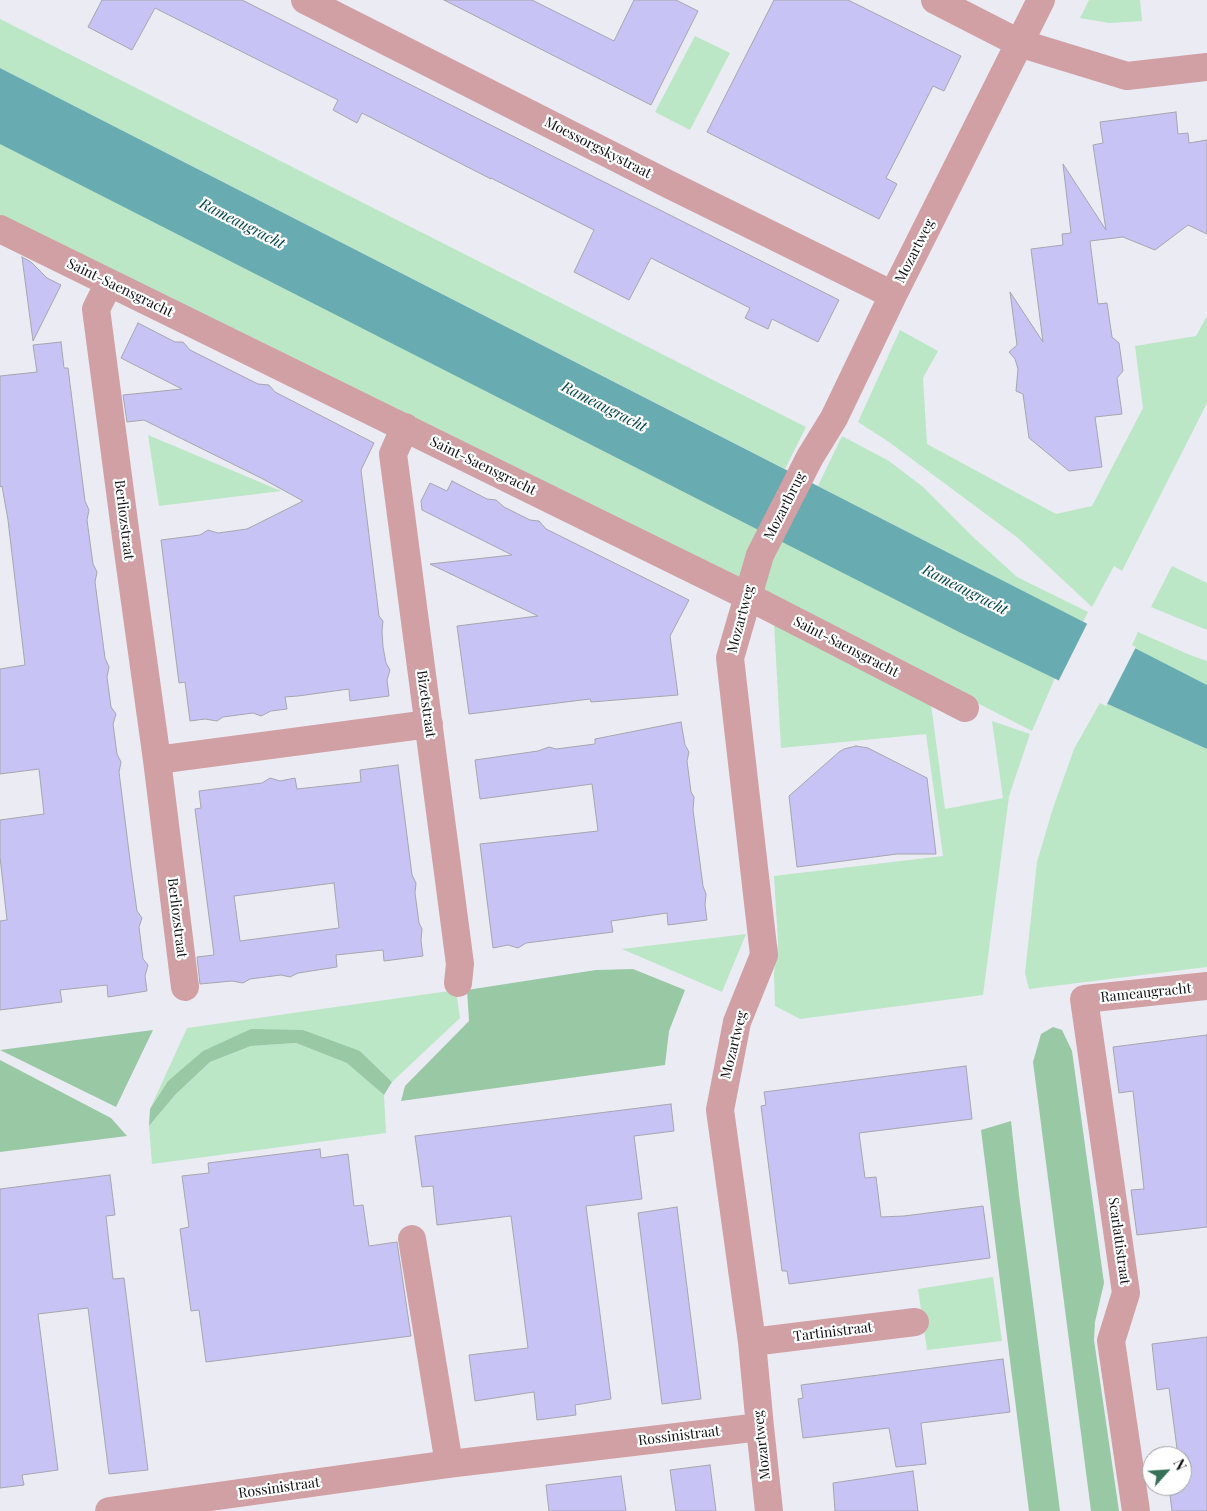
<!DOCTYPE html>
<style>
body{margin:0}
#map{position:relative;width:1207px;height:1511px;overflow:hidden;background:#ebebf4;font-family:"Playfair Display",serif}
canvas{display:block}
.north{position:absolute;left:1142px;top:1446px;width:50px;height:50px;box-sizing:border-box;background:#fff;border:1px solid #9f9fa0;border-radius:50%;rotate:64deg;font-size:14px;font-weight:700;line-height:20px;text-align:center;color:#0e0e11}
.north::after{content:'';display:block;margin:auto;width:18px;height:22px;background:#36715a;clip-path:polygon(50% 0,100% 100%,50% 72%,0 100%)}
</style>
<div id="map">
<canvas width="1207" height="1511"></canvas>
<div class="north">N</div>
</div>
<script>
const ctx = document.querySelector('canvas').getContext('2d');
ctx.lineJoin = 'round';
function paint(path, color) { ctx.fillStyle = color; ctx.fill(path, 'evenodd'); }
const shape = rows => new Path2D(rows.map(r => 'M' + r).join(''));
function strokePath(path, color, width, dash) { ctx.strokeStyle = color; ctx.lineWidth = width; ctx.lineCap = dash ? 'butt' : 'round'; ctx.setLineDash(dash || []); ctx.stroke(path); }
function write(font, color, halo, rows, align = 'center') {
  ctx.font = font + ' "Playfair Display",serif'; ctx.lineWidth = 4.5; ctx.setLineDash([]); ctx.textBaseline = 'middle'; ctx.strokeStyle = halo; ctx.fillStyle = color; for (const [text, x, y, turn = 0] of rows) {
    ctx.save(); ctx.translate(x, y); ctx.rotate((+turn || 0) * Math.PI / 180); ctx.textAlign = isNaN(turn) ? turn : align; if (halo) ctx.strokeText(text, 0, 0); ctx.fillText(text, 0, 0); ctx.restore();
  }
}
paint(shape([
 [1089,0,1140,0,1142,21,1109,23,1080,18],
 [0,19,806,427,785,469,0,68],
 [695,36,730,53,690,130,655,112],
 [0,141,597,447,1055,678,1032,731,701,562,0,216],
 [1207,316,1207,403,1122,571,1114,566,1092,607,1018,538,889,442,858,422,900,330,938,351,923,378,927,444,1056,514,1092,506,1143,408,1135,346,1196,336],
 [148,435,281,491,159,506],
 [842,436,889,461,923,487,972,536,1017,577,1088,612,1083,622,818,486],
 [1172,566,1207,583,1207,630,1151,607],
 [774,624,930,697,945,809,1003,798,992,721,1030,734,1009,796,983,995,800,1019,775,1006,774,973,778,942,774,876,943,856,926,734,781,748],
 [1138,632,1190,655,1207,661,1207,685,1131,647],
 [1101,701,1207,749,1207,967,1029,989,1025,973,1037,862,1053,808,1074,749],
 [746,934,722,992,622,949],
 [456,990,460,1018,392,1082,360,1051,251,1029,168,1081,150,1109,187,1028],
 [296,1043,348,1063,384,1095,386,1133,152,1164,149,1126,175,1095,210,1062,251,1046],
 [993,1277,1002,1341,927,1350,918,1289]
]), '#bbe7c6');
paint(shape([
 [633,969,685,990,669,1031,665,1065,401,1101,405,1086,469,1021,467,990,596,970],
 [1053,1027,1062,1030,1072,1051,1104,1283,1095,1322,1094,1340,1119,1511,1091,1511,1033,1062,1041,1034],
 [251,1029,303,1030,360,1051,392,1082,384,1095,347,1063,296,1043,251,1046,210,1062,175,1095,149,1126,150,1109,168,1081,203,1051],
 [153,1030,116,1107,0,1050],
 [0,1060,111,1118,127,1136,0,1152],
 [1011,1121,1019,1195,1060,1511,1029,1511,981,1130]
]), '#99c8a5');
paint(shape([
 [0,68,1207,685,1207,749,1101,701,961,633,0,144]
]), '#68acb1');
paint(shape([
 [1088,622,1136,647,1106,706,1058,682]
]), '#ebebf4');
const building = shape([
 [102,0,242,0,839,300,818,342,772,319,768,329,745,318,750,308,651,258,629,300,574,272,594,230,491,178,491,179,362,113,357,123,333,110,338,100,155,8,132,50,88,27,102,0],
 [444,0,532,0,614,41,634,0,676,0,698,11,651,105,444,0],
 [774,0,848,0,961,56,944,91,933,86,901,149,886,178,897,184,879,219,707,132,774,0],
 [1176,112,1178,134,1188,133,1189,143,1207,140,1207,234,1188,225,1155,250,1123,237,1090,241,1098,304,1107,303,1112,337,1119,343,1123,371,1117,378,1122,414,1095,417,1102,467,1069,471,1029,438,1023,394,1016,391,1018,369,1015,359,1009,352,1017,345,1010,292,1043,342,1031,249,1063,245,1062,234,1071,233,1063,164,1106,230,1093,145,1103,143,1100,122,1176,112],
 [22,257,31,262,47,278,61,285,33,341,22,257],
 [138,323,175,342,183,342,190,350,258,384,269,385,275,392,374,443,361,470,379,616,383,621,382,631,383,647,386,663,390,670,387,680,389,696,350,701,349,689,298,696,285,697,287,709,271,711,261,716,253,713,223,717,217,721,205,719,190,721,185,682,179,683,161,540,200,535,208,530,218,533,247,529,303,501,263,479,144,420,127,422,123,395,182,389,121,358,138,323],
 [61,342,64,368,68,368,85,501,89,510,87,520,93,564,97,572,95,582,105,658,109,667,107,677,111,707,116,714,113,724,117,754,121,762,119,772,131,868,137,911,142,918,139,927,143,959,148,965,145,976,147,991,108,997,107,985,60,990,62,1002,0,1010,0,921,7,920,0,857,0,820,44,814,39,769,0,774,0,669,25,665,8,520,2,486,0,487,0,376,37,372,33,345,61,342],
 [452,481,487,499,496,500,504,507,530,520,539,521,546,529,689,600,670,636,678,695,591,702,590,699,469,714,457,626,538,616,430,564,512,555,422,510,421,501,430,483,447,491,452,481],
 [681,722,685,745,689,752,687,761,691,792,694,797,693,810,703,886,706,894,705,905,707,920,668,925,667,913,611,921,613,932,526,943,518,948,508,945,493,948,480,844,598,831,592,784,480,799,475,760,538,751,549,747,556,749,595,744,595,739,681,722],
 [856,746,868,748,927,778,936,854,897,854,797,867,789,796,839,752,844,749,856,746],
 [398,765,412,875,416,883,415,893,419,923,422,929,421,941,423,956,384,961,383,950,336,955,337,967,298,973,290,977,281,975,250,979,243,983,232,981,200,984,197,957,214,955,195,809,201,808,199,791,262,783,270,778,280,781,295,778,297,789,361,782,360,770,398,765],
 [334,883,339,928,240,941,234,896,334,883],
 [1207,1035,1207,1227,1137,1235,1131,1190,1144,1189,1133,1091,1119,1093,1113,1047,1207,1035],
 [966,1066,972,1119,859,1133,865,1178,876,1177,881,1217,904,1216,983,1206,990,1258,789,1284,787,1271,782,1271,761,1106,766,1105,764,1092,966,1066],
 [671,1104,674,1131,634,1136,642,1199,586,1206,611,1399,575,1405,576,1415,537,1420,534,1392,475,1401,469,1355,528,1348,511,1216,437,1225,433,1186,422,1187,415,1136,671,1104],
 [320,1149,321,1158,348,1154,354,1206,363,1205,369,1246,397,1242,411,1336,206,1362,199,1310,191,1311,180,1229,189,1227,182,1176,209,1173,208,1163,320,1149],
 [110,1175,115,1215,106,1216,113,1279,124,1278,148,1470,109,1474,88,1308,38,1314,58,1470,22,1475,24,1485,0,1488,0,1189,110,1175],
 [677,1207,701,1399,662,1404,638,1213,677,1207],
 [1207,1337,1207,1511,1172,1511,1169,1487,1182,1486,1182,1456,1178,1456,1169,1388,1157,1390,1152,1344,1207,1337],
 [1003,1359,1010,1412,921,1423,926,1464,896,1467,889,1428,803,1438,798,1399,803,1398,801,1385,1003,1359],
 [710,1465,716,1511,676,1511,670,1470,710,1465],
 [913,1471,918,1511,835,1511,833,1483,913,1471],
 [621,1476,626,1511,549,1511,546,1485,621,1476]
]);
paint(building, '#c8c3f5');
strokePath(building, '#a6a5ae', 1);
strokePath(shape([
 [305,0,670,185,893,295],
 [935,0,1019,43,1127,76,1207,67],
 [0,229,747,596,965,708],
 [109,283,96,309,126,537,157,760,185,987],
 [405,427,393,454,460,964,458,983],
 [157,760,429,724],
 [412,1239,449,1464],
 [752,1342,915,1322],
 [109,1511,449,1464,760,1427],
 [769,1511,760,1427,752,1342,720,1110,737,1022,764,955,730,658,760,555,810,457,834,418,893,295,1041,0],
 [1136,1511,1111,1341,1126,1293,1084,999,1207,986]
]), '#d1a0a5', 28);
write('14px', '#0e0e11', '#fff', [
 ["Moessorgskystraat",598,148,27],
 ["Mozartweg",915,251,-63],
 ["Saint-Saensgracht",120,288,26],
 ["Saint-Saensgracht",483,466,26],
 ["Mozartbrug",785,506,-63],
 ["Berliozstraat",124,520,83],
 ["Mozartweg",741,619,-75],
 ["Saint-Saensgracht",846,647,27],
 ["Bizetstraat",426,704,82],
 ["Berliozstraat",177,918,83],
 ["Rameaugracht",1146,993,-6],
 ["Mozartweg",734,1045,-76],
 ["Scarlattistraat",1119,1241,82],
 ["Tartinistraat",833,1332,-7],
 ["Rossinistraat",679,1436,-7],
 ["Mozartweg",762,1445,-96],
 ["Rossinistraat",279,1488,-8]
]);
write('italic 15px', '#024549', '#fff', [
 ["Rameaugracht",242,224,27],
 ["Rameaugracht",604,407,27],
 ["Rameaugracht",965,590,27]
]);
</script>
